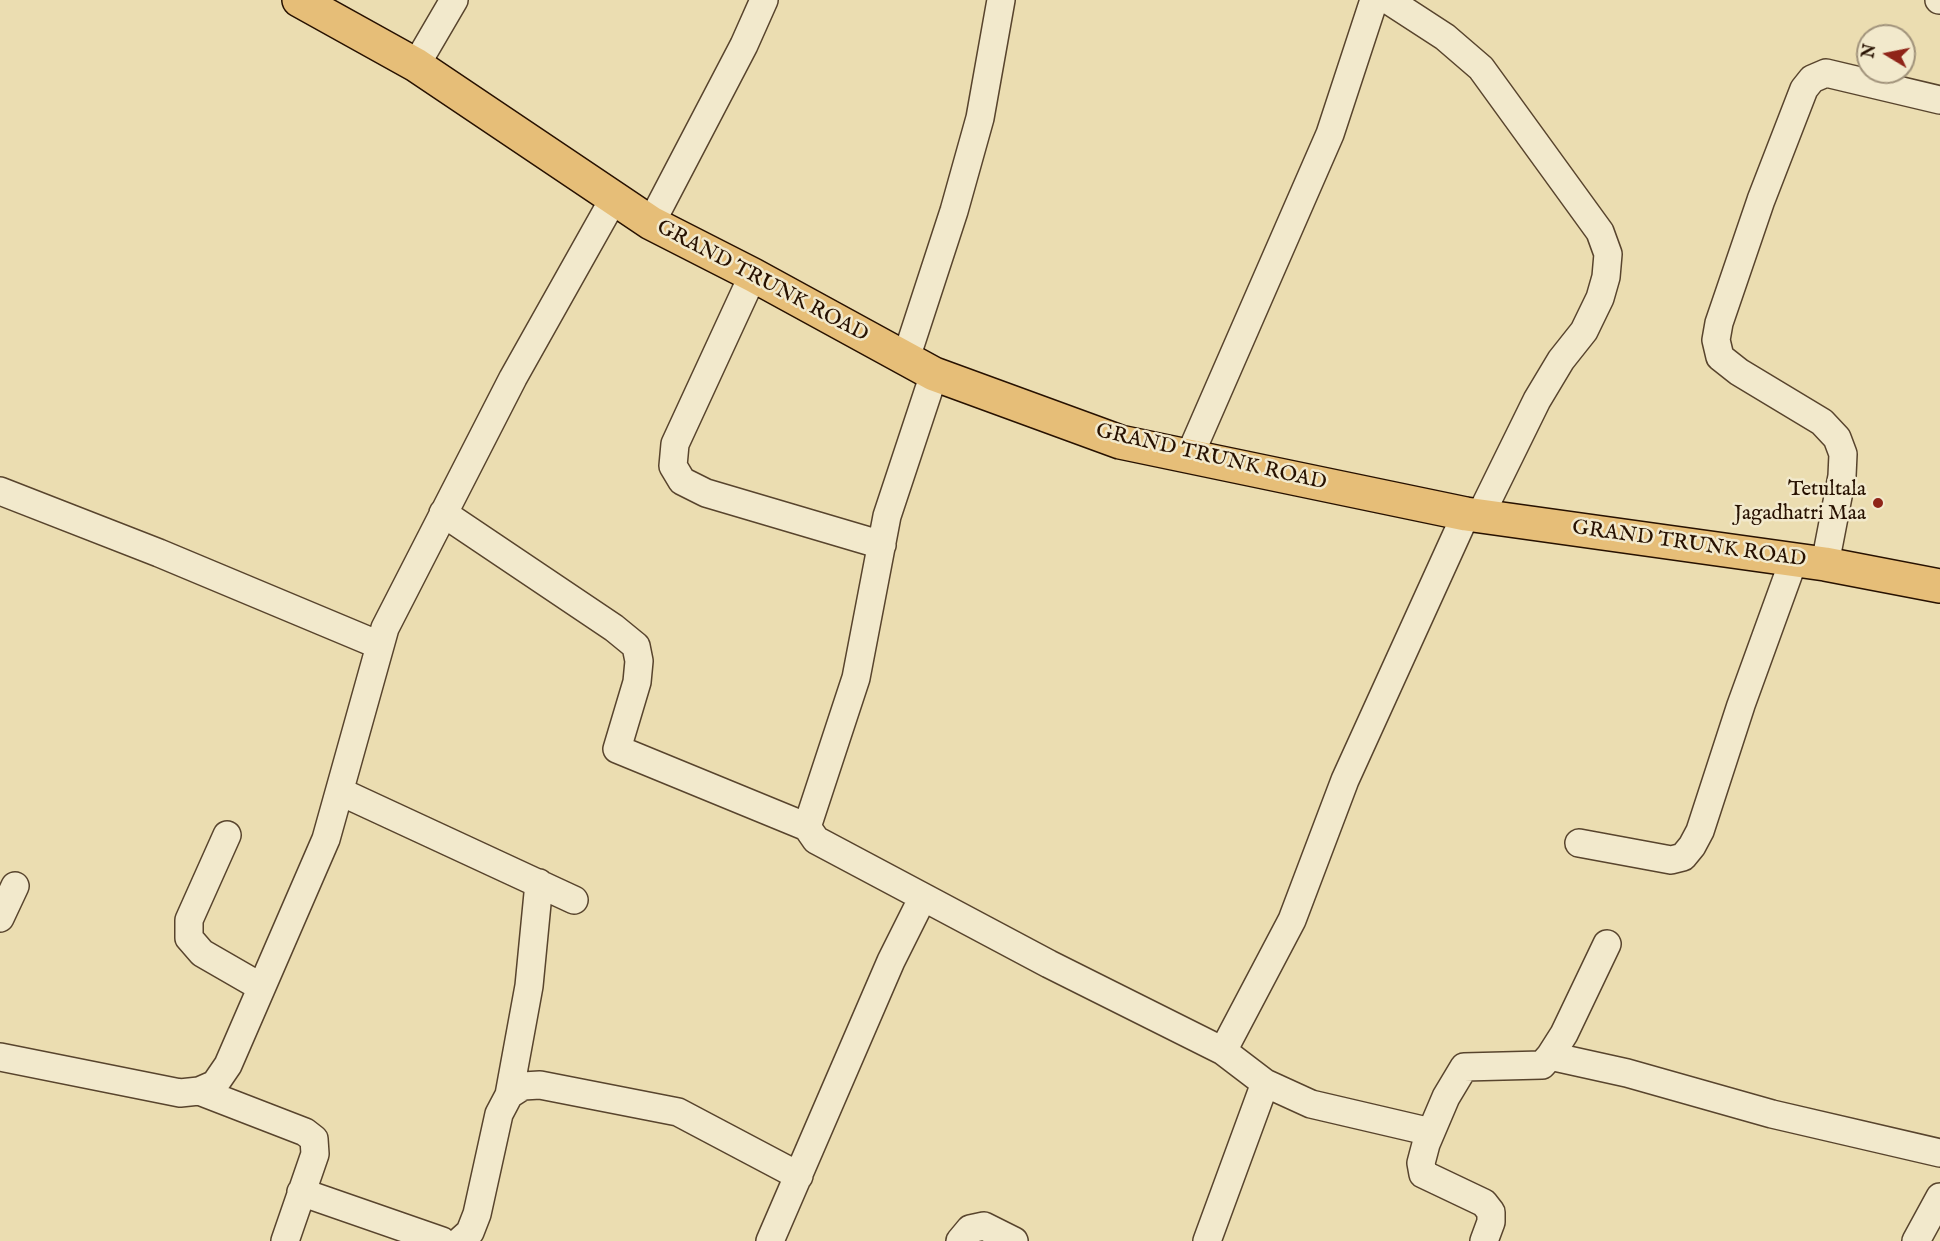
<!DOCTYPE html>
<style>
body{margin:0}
#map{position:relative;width:1940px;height:1241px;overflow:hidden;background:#ebddb1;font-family:"IM FELL English",serif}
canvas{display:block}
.north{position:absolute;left:1856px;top:24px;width:60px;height:60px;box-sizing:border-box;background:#f2e9cc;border:2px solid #a1937b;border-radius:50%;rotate:280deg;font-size:16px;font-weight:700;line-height:24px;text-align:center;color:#271101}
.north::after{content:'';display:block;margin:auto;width:21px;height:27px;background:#8f2418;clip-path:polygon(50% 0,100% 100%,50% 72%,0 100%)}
</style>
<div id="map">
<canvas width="1940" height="1241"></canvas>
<div class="north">N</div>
</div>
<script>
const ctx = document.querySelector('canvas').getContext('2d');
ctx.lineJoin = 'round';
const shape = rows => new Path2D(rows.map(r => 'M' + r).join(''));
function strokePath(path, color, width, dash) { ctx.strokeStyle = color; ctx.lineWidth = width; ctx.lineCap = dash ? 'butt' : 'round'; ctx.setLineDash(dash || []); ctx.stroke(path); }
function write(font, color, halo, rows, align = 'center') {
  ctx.font = font + ' "IM FELL English",serif'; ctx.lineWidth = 5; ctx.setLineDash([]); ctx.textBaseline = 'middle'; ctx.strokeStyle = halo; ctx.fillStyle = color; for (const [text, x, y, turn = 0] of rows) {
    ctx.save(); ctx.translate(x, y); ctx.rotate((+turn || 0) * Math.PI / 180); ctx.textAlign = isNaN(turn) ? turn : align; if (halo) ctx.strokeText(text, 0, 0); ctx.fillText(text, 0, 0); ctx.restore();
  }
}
const minor = shape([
 [1388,0,1445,37,1481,68,1600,232,1608,254,1606,277,1600,298,1584,331,1561,360,1537,400,1480,516],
 [1939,0,1940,0],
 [416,65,454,0],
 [651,223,744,45,764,0],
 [753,275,675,444,673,466,682,481,706,493,882,545],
 [906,358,954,211,980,118,1001,0],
 [934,374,887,516,856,678,807,827,816,840,1049,964,1223,1051,1265,1083,1311,1104,1431,1132],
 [1189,457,1330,134,1374,0],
 [0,491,159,553,379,645],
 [443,513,614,628,636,646,639,661,637,682,617,749,807,827],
 [1825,564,1842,476,1843,454,1837,438,1822,422,1739,372,1720,357,1716,340,1719,323,1761,200,1804,89,1812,79,1826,73,1940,100],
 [341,792,574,900],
 [227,835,189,920,189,938,202,953,261,987],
 [1579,843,1671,860,1683,857,1692,846,1700,831,1741,705,1794,559],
 [0,918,15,886],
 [1223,1051,1292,920,1345,780,1466,514],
 [1550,1056,1627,1073,1772,1114,1940,1153],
 [0,1057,180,1093,199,1091,215,1084,228,1065,326,839,385,628,513,378,613,200],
 [199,1091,305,1132,314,1139,315,1154,285,1241],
 [509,1095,529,986,539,883],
 [301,1192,442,1241],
 [460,1241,470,1232,477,1214,499,1114,509,1095,523,1086,540,1085,678,1112,799,1176],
 [770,1241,891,961,923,897],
 [960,1241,970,1229,984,1226,1014,1241],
 [1207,1241,1265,1083],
 [1484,1241,1491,1222,1491,1212,1484,1203,1423,1174,1421,1163,1426,1144,1446,1097,1464,1067,1542,1065,1550,1056,1564,1034,1607,944],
 [1916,1241,1940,1197]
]);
const primary = shape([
 [299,0,416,65,651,223,753,275,934,374,1120,442,1466,514,1825,564,1940,586]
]);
strokePath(minor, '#58442d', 30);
strokePath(primary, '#271101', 36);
strokePath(minor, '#f2e9cc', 27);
strokePath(primary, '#e6be78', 33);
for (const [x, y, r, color] of [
 [1878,503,6,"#8f2418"]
]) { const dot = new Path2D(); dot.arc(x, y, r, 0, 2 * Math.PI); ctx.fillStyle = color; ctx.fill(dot); strokePath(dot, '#f2e9cc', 2); }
write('21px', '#271101', '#f2e9cc', [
 ["GRAND TRUNK ROAD",762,282,28],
 ["GRAND TRUNK ROAD",1211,458,13],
 ["GRAND TRUNK ROAD",1689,545,8]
]);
write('21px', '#271101', '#f2e9cc', [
 ["Tetultala",1866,491],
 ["Jagadhatri Maa",1866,515]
], 'right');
</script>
